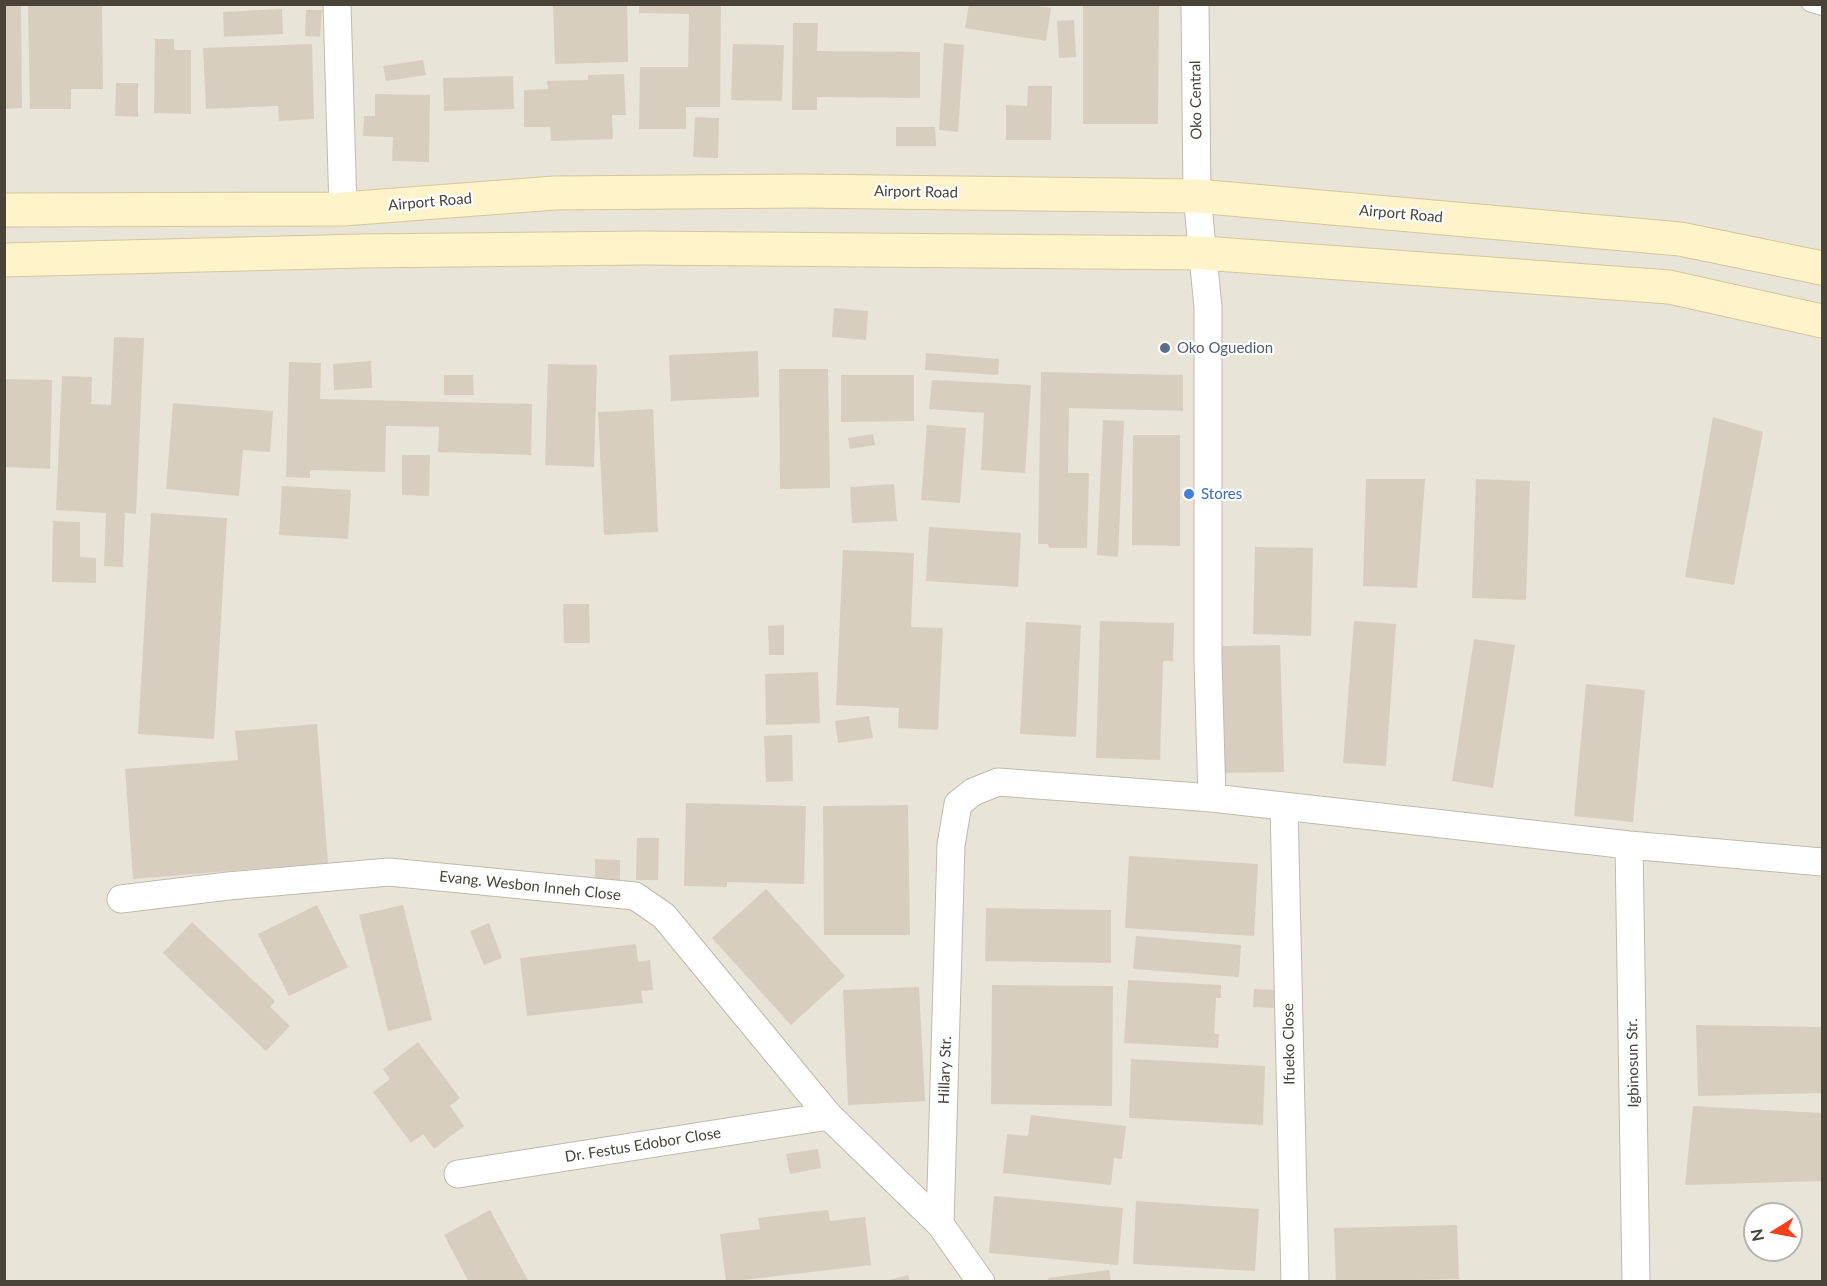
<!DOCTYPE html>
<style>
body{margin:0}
#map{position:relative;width:1827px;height:1286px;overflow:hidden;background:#f5f2ea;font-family:Lato,sans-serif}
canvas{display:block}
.frame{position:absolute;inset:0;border:6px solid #494338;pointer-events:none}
.north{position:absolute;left:1743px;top:1202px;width:60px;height:60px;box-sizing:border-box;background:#fff;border:2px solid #b6b4af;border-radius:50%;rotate:259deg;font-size:16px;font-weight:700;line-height:24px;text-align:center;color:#494338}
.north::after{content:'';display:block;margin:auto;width:21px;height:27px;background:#fd3e19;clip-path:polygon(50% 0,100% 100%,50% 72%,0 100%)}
</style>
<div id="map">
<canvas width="1827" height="1286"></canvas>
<div class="frame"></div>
<div class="north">N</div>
</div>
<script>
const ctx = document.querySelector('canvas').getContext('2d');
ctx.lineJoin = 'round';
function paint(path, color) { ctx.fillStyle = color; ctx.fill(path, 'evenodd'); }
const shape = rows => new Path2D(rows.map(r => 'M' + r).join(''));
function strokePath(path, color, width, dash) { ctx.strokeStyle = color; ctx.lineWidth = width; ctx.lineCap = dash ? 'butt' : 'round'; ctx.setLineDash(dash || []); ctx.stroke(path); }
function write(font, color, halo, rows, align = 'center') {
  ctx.font = font + ' Lato,sans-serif'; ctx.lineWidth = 4.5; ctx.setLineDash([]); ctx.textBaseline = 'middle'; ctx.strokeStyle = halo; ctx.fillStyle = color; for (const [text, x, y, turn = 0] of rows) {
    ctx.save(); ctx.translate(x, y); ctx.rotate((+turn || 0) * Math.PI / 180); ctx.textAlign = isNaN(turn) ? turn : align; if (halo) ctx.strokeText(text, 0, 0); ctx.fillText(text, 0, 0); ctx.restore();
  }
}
paint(shape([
 [5,5,1822,5,1822,1281,5,1282],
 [1755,1214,1791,1214,1791,1250,1755,1250]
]), '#e9e4d8');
paint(shape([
 [4,4,21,4,22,108,4,109],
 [28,4,102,4,103,89,71,89,71,109,30,109],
 [553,4,627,4,628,62,555,64],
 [639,4,721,4,720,107,686,107,686,129,639,129,640,67,688,67,689,14,639,13],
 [969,4,1027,4,1051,8,1046,41,965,28],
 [1083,4,1159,4,1158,124,1083,124],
 [282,9,283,34,224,37,223,12],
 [306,10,322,10,320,37,305,36],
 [1074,20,1076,57,1059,58,1057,21],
 [793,23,818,23,817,51,920,52,920,98,817,97,817,110,792,110],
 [155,39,174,39,174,50,191,50,191,114,154,113],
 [944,43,964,45,958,132,939,130],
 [312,44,314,119,279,121,278,106,206,109,203,48],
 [733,44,784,45,782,101,731,100],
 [423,60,426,75,386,81,383,66],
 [624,74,626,115,612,115,613,139,551,141,550,127,524,127,524,90,548,89,547,81,588,80,588,75],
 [513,76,514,109,444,111,443,78],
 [116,83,138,83,138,117,115,116],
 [1028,86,1052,86,1051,140,1006,140,1006,105,1027,106],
 [375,94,430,95,429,162,392,161,393,137,363,136,364,116,375,116],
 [695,117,719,118,718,158,693,157],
 [896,127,935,127,936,146,896,146],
 [834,308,868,311,866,340,832,337],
 [114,337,144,338,136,514,125,513,123,567,104,566,106,513,56,510,62,376,92,377,91,404,111,405],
 [758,351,759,397,671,401,669,355],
 [926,353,999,359,998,375,925,370],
 [371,361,372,388,334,390,333,364],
 [289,362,321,363,320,399,532,404,531,455,438,452,439,427,386,426,385,472,310,470,310,478,286,477],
 [548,364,597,365,594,467,545,465],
 [779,369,828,369,830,488,780,489],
 [1041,372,1183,375,1183,411,1069,408,1068,473,1089,473,1087,548,1049,548,1048,544,1038,544],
 [444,375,473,375,474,395,444,395],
 [841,375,914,375,914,421,841,422],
 [4,379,52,380,50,469,4,467],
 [932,380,1031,385,1025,473,981,470,984,413,929,409],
 [173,403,273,411,270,452,243,450,239,496,166,489],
 [653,409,658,532,604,535,598,412],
 [1713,417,1763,432,1734,585,1685,577],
 [1103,420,1124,421,1118,557,1097,555],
 [927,425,966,428,960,503,921,500],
 [873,434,875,445,850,449,848,438],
 [1133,435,1180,435,1180,546,1132,545],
 [402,455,430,455,429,496,402,495],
 [1366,479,1425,479,1417,588,1363,586],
 [1476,479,1530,481,1526,600,1472,598],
 [894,484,897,521,852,523,850,487],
 [282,486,351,490,348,539,279,535],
 [151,513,227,518,214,739,138,734],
 [53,521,80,522,80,557,96,558,96,583,52,582],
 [929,527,1021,533,1018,587,926,581],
 [1255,547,1313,548,1311,636,1253,634],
 [843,550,914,553,911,627,943,628,938,730,898,728,899,708,836,705],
 [563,604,589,604,590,643,564,643],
 [1100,621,1174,623,1173,661,1163,661,1160,760,1096,758],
 [1354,621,1396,624,1386,766,1343,763],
 [1026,622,1081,625,1076,737,1020,734],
 [784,625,784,655,769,655,768,626],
 [1474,639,1515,645,1493,788,1452,781],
 [1280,645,1284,772,1225,773,1222,646],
 [818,672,820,723,766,725,765,674],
 [1586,684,1645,690,1633,822,1574,816],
 [869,716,873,738,838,743,835,721],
 [317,724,328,863,133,879,125,769,238,760,235,731],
 [792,735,793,781,766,782,764,736],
 [686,803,806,806,804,884,727,882,727,887,684,886],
 [908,805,910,935,824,935,823,806],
 [637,838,659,838,658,880,636,880],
 [1129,856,1258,864,1254,936,1125,928],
 [595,859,620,860,620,884,595,884],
 [766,889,845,976,791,1025,712,938],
 [317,905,348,967,289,996,258,934],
 [403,905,432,1020,388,1031,359,915],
 [986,908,1111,910,1111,963,985,961],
 [192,922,275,1001,270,1007,290,1026,266,1051,163,953],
 [489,923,502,958,484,965,470,931],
 [1136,936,1241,945,1239,977,1133,969],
 [636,944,638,962,650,960,653,990,641,991,643,1003,527,1016,520,958],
 [1128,980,1221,985,1221,998,1216,998,1214,1034,1219,1034,1218,1048,1124,1043],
 [992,985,1113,986,1112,1106,991,1104],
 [919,987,925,1101,848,1105,843,990],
 [1254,989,1275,990,1274,1008,1253,1007],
 [1696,1025,1822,1027,1822,1093,1698,1096],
 [418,1042,460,1098,450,1106,464,1126,434,1149,423,1134,411,1143,373,1092,390,1079,383,1069],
 [1131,1059,1265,1066,1263,1125,1129,1118],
 [1693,1106,1822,1113,1822,1181,1685,1185],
 [1031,1115,1126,1126,1122,1159,1114,1158,1111,1185,1003,1173,1007,1134,1028,1136],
 [818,1149,821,1168,790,1174,786,1154],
 [994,1196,1123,1208,1118,1265,989,1253],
 [1136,1201,1259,1209,1255,1271,1133,1264],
 [490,1210,529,1282,469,1282,444,1235],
 [828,1210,830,1221,865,1217,871,1265,726,1282,720,1234,760,1229,758,1218],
 [1457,1225,1459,1279,1336,1282,1334,1228],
 [1109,1270,1111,1282,1049,1282,1048,1278],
 [908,1275,910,1282,886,1282,886,1281]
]), '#d7cebf');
const lane = shape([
 [1809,4,1822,8]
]);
const street = shape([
 [337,4,343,209],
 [1195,4,1197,196,1208,307,1208,659,1212,798],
 [1284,806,1295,1282],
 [1629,845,1636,1282],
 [121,899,228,886,389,872,635,896,664,916,829,1116,940,1224],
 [458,1174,829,1116],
 [981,1282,940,1224,951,845,958,804,973,792,998,782,1212,798,1629,845,1822,862]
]);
const secondary = shape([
 [4,210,343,209,555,193,803,191,1197,196,1680,239,1822,268],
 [4,260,362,251,643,248,1203,253,1669,287,1822,321]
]);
strokePath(lane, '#c1baac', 16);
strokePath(street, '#c1baac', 29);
strokePath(secondary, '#d6c69a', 35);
strokePath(lane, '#fff', 14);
strokePath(street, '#fff', 27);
strokePath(secondary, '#fff3ca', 33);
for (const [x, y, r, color] of [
 [1165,348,6,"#5c6f8a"],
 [1189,494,6,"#3f7fe0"]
]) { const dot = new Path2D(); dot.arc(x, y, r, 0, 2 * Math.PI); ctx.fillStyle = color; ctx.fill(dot); strokePath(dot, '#fff', 2); }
write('15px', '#494338', '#fff', [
 ["Oko Central",1196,100,-91],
 ["Airport Road",916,192,1],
 ["Airport Road",430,202,-5],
 ["Airport Road",1401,214,5],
 ["Evang. Wesbon Inneh Close",530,886,6],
 ["Ifueko Close",1289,1044,-91],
 ["Igbinosun Str.",1633,1063,-91],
 ["Hillary Str.",945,1070,-88],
 ["Dr. Festus Edobor Close",643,1145,-9]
]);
write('15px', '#4e5e75', '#fff', [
 ["Oko Oguedion",1177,348]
], 'left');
write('15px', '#366cbe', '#fff', [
 ["Stores",1201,494]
], 'left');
</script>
